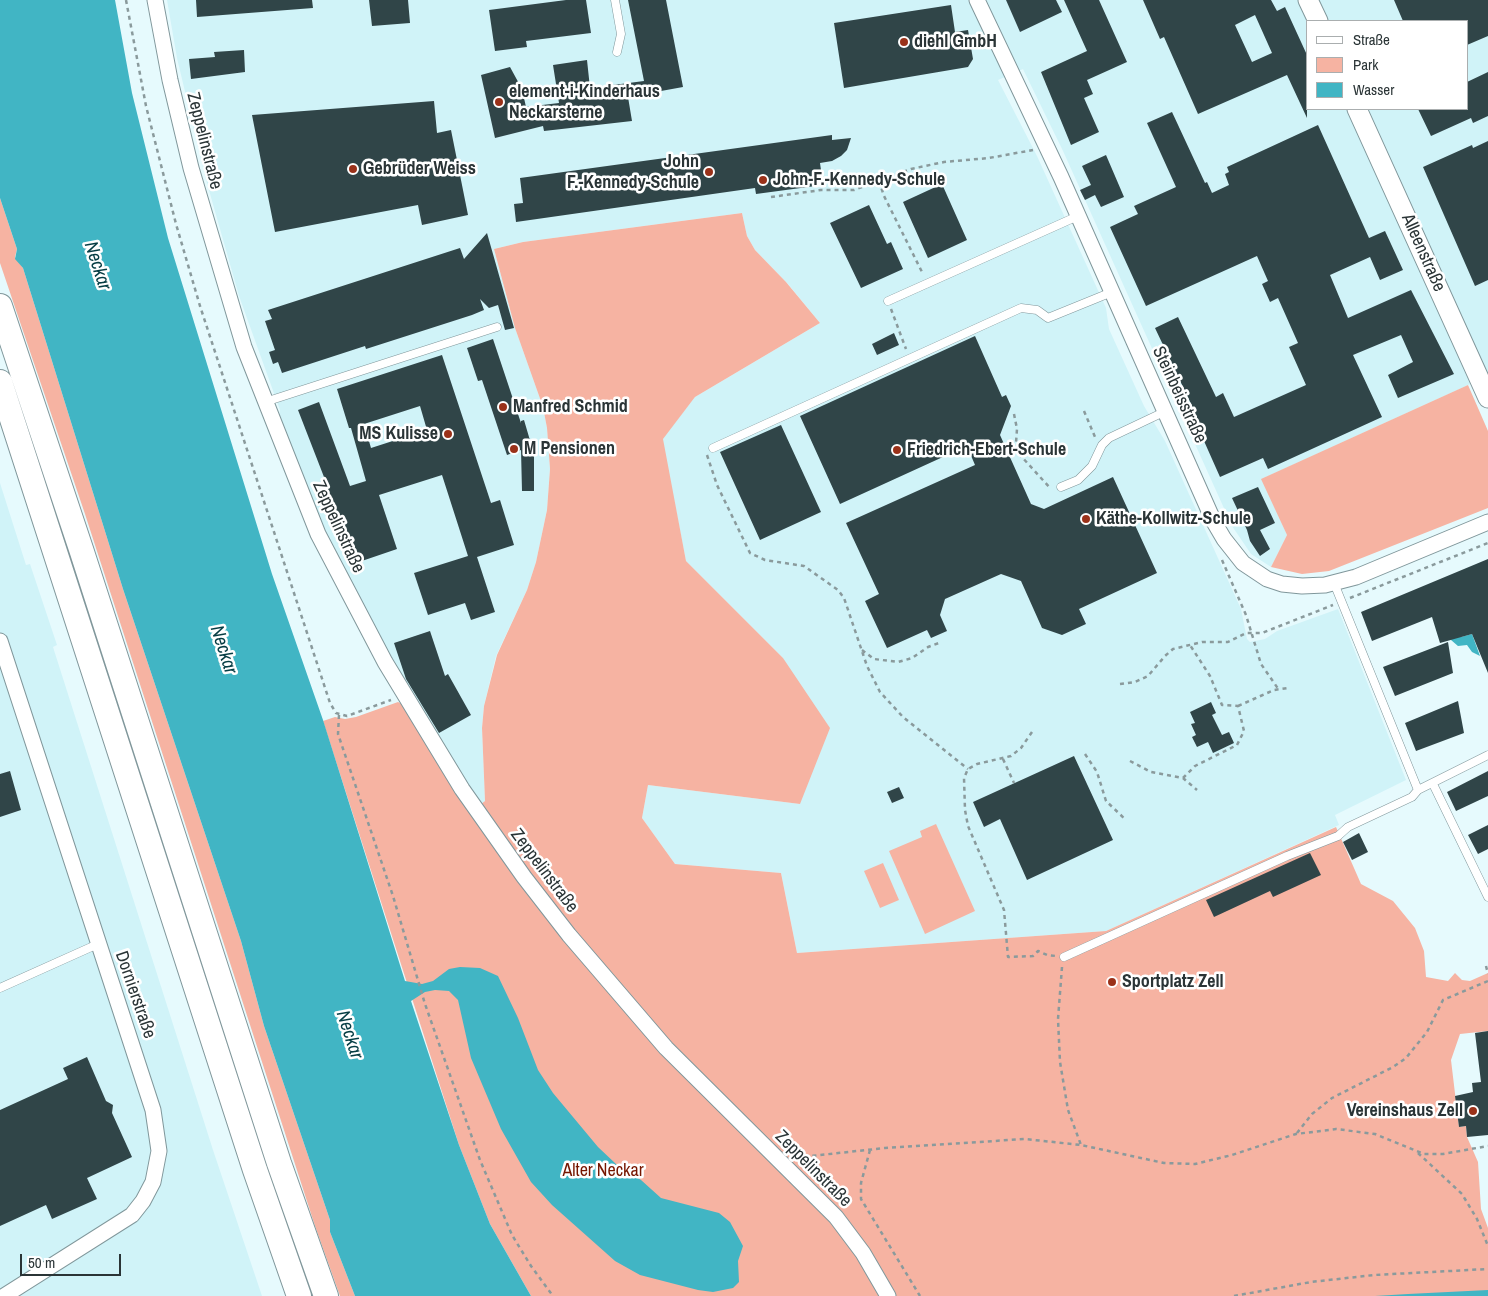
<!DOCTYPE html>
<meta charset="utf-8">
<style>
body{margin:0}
#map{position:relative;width:1488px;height:1296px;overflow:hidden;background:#e6fafd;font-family:"Archivo Narrow",sans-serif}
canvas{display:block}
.legend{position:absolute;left:1306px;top:20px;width:162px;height:90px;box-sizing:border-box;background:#fff;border:1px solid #aaaeaf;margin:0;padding:6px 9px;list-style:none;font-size:15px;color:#2a3436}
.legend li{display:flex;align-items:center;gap:10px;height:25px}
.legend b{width:25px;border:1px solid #aaaeaf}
.scale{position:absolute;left:20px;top:1254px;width:101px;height:22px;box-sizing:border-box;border:2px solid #2a3436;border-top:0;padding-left:6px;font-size:15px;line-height:18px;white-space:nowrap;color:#2a3436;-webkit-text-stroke:4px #fff;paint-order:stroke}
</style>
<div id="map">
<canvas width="1488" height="1296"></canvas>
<ul class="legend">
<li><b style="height:6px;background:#fff"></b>Straße</li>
<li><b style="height:14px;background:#f6b3a2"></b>Park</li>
<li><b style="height:14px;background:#41b5c4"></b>Wasser</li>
</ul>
<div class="scale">50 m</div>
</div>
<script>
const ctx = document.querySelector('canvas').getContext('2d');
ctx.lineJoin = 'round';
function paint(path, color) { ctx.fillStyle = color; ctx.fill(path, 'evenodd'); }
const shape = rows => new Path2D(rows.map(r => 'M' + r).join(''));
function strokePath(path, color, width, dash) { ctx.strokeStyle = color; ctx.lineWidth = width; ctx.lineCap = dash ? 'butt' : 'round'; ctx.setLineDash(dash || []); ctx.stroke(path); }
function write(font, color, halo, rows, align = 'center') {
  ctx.font = font + ' "Archivo Narrow",sans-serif'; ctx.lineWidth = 5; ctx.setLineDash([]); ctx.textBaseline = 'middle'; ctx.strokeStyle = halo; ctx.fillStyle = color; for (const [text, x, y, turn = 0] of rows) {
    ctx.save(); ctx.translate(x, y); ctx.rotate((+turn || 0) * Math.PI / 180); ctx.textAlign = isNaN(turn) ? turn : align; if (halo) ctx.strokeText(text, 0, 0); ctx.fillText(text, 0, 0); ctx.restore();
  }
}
paint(shape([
 [167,0,1488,0,1488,376,1262,479,1287,535,1271,567,1251,554,1232,526,1063,151,1023,69,998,80,1037,156,1106,308,1109,329,1144,406,1165,441,1241,609,1247,639,1250,642,1265,639,1277,631,1338,609,1406,780,1335,815,1339,825,1106,931,797,953,781,873,675,864,642,818,648,785,800,804,783,658,686,561,662,439,695,397,820,323,788,284,755,250,747,236,742,213,523,242,494,249,515,328,543,407,547,428,550,469,547,510,536,562,527,590,496,656,484,706,482,728,485,801,481,804,410,691,334,549,316,512,279,417,280,410,239,296,205,176,177,58],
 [1307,21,1467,21,1467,109,1307,109],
 [0,483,26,565,30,564,57,645,53,647,213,1150,262,1296,0,1296]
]), '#d0f3f8');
paint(shape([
 [0,198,17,249,15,257,23,268,123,589,241,941,264,1026,330,1220,330,1232,355,1296,340,1296,315,1226,85,514,0,263],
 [742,213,747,236,755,250,786,282,820,323,695,397,663,439,686,561,783,658,830,728,800,804,648,785,642,818,675,864,781,873,797,953,1106,931,1336,827,1361,884,1393,901,1415,928,1424,951,1426,977,1448,981,1455,973,1462,980,1470,981,1488,973,1488,1031,1460,1034,1451,1060,1459,1127,1466,1126,1467,1137,1478,1162,1481,1209,1488,1228,1488,1296,894,1296,885,1277,622,989,547,896,481,804,485,801,482,728,484,706,497,655,527,590,536,562,547,510,550,469,547,428,543,407,515,328,494,249,523,242],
 [1468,385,1488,431,1488,508,1329,571,1302,574,1271,567,1287,535,1261,479],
 [398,702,402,704,445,775,568,945,682,1075,827,1217,851,1247,881,1296,531,1296,490,1224,459,1145,323,721,335,717,345,719,356,717],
 [936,824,975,911,925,934,889,851,922,837,920,831],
 [883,863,899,900,880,908,864,871]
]), '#f6b3a2');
paint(shape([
 [0,0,115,0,132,93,168,238,272,574,323,720,405,981,422,984,433,981,449,969,460,967,480,968,498,976,518,1018,538,1070,553,1093,598,1147,616,1164,641,1180,661,1198,719,1213,730,1222,743,1246,738,1261,739,1282,733,1288,713,1292,698,1290,640,1275,615,1261,552,1205,531,1182,501,1129,471,1058,458,1000,449,991,435,990,425,992,411,1001,459,1145,490,1224,531,1296,355,1296,330,1232,330,1220,264,1026,241,941,123,589,23,268,15,259,17,249,0,198],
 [1450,634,1461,637,1472,634,1480,656,1472,652,1467,645,1458,646,1451,640],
 [1488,1290,1488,1296,1375,1296,1408,1294]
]), '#41b5c4');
paint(shape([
 [196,0,312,0,313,8,197,17],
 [369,0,408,0,410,23,372,26],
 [566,0,586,0,591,33,526,41,527,47,495,51,489,10],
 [628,0,666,0,683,87,628,97,632,121,544,131,543,126,495,138,481,75,510,67,522,89,526,107,559,103,553,65,587,60,590,88,644,81],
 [1006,0,1056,0,1062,12,1020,32],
 [1064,0,1099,0,1127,62,1087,80,1093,94,1084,98,1099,132,1071,145,1041,72,1087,51],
 [1143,0,1271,0,1277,11,1285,7,1307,55,1307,118,1287,75,1198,114,1164,37,1160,39],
 [1255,15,1272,53,1252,62,1235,25],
 [1394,0,1488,0,1488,36,1467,45,1467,21,1403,21],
 [951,5,955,32,968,30,973,59,968,67,844,88,834,23],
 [244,50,245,72,191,79,189,59,215,57,214,52],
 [1488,72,1488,116,1473,123,1471,118,1431,136,1418,109,1467,109,1467,82],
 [434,101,437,133,451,130,468,215,422,225,418,205,275,232,252,115],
 [1172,112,1205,183,1207,182,1212,193,1229,185,1225,174,1229,172,1227,167,1318,125,1369,238,1385,231,1403,270,1380,280,1370,257,1330,275,1348,318,1411,290,1454,374,1398,398,1388,375,1413,362,1401,335,1353,355,1382,417,1268,469,1263,458,1220,477,1204,441,1207,439,1196,416,1193,415,1193,408,1155,328,1178,317,1216,397,1223,393,1234,417,1306,385,1289,347,1298,343,1278,298,1270,302,1262,284,1268,281,1257,256,1146,306,1110,227,1138,214,1134,206,1176,187,1147,123],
 [832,135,832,140,851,138,847,150,841,156,832,161,820,163,823,185,756,194,755,188,516,222,514,204,523,203,520,178],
 [1488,141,1488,280,1475,286,1423,167,1472,145,1473,148],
 [1106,155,1124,197,1101,207,1095,195,1085,200,1080,190,1091,185,1082,166],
 [942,184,967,240,928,258,903,202],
 [869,205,887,244,891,242,903,269,861,288,830,223],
 [487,233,514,328,505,330,498,305,489,308,480,299,484,310,472,315,366,349,365,346,282,373,278,362,273,364,269,352,275,350,265,321,272,319,268,310,460,248,464,259],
 [894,333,899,345,877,355,872,344],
 [975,336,1002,397,1006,395,1011,406,1000,435,1031,504,1044,509,1113,477,1157,573,1079,609,1086,624,1062,635,1042,628,1021,581,1001,574,945,599,940,615,947,631,931,638,927,630,887,648,865,601,879,594,846,523,975,465,967,446,840,504,800,416],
 [493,339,521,423,521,421,524,420,534,454,534,491,522,491,521,450,507,455,482,380,478,381,467,348],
 [442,355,491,503,500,500,514,545,477,557,495,612,471,620,465,603,428,615,414,573,468,556,442,475,379,495,397,549,356,563,346,533,342,534,324,477,298,410,319,402,350,486,366,481,351,428,349,428,337,389],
 [420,406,427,430,371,448,364,424],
 [781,425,821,512,760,540,720,452],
 [1258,487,1275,523,1260,530,1270,549,1260,556,1250,541,1247,530,1232,498],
 [1488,559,1488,673,1472,634,1440,643,1432,617,1372,641,1361,612],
 [430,631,445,676,448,674,471,715,439,733,406,679,394,643],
 [1448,642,1453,673,1395,696,1383,667],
 [1458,701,1464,733,1416,751,1405,723],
 [1211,702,1216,713,1212,715,1222,735,1229,732,1234,743,1213,753,1208,742,1197,747,1192,737,1196,735,1191,724,1195,723,1190,712],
 [1074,756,1113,840,1027,880,1000,819,984,827,973,802],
 [10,771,21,810,0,817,0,774],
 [1488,771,1488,796,1456,811,1447,792],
 [899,787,904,798,892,803,887,792],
 [1488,825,1488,849,1478,854,1468,835],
 [1359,833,1368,852,1352,860,1343,842],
 [1310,853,1321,875,1273,897,1270,891,1214,917,1206,900],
 [1488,1031,1488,1135,1467,1137,1466,1126,1459,1127,1455,1096,1473,1092,1472,1083,1481,1082,1475,1033],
 [87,1057,106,1101,113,1105,112,1113,132,1157,87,1178,97,1199,52,1219,46,1205,0,1226,0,1110,68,1079,63,1068]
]), '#304548');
const service = shape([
 [615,0,621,34,617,52],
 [888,301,1078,216],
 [265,402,497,327],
 [713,448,1021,308,1037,310,1048,318,1112,292],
 [1061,487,1078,480,1092,466,1102,445,1109,438,1166,411],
 [1334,583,1418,790],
 [1433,784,1488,897],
 [1064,957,1287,856,1338,836,1348,827,1412,797,1418,790,1488,755],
 [0,988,98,944]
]);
const minor = shape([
 [155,0,170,80,191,168,244,347,318,534,385,662,462,789,524,877,569,935,666,1048,836,1217,863,1253,888,1296],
 [977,0,1061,177,1214,522,1224,539,1243,563,1267,579,1282,584,1302,586,1325,585,1356,577,1488,522],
 [0,641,153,1110,159,1151,153,1182,143,1201,132,1215,4,1296]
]);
const tertiary = shape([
 [1308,0,1318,21],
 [1357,109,1488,398]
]);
const trunk = shape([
 [0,306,82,552,279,1163,326,1296],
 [0,382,255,1170,299,1296]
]);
strokePath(service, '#80979b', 9);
strokePath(minor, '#80979b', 17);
strokePath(tertiary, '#80979b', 21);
strokePath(trunk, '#80979b', 26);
strokePath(shape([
 [126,0,146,106,176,224,200,306,330,703,336,713,347,716,391,700],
 [879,181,884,196,923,274],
 [771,197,821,190,854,190,911,169,944,162,989,158,1033,150],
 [891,309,906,349],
 [1084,411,1095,437],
 [1014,414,1017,429,1016,443,1021,456,1051,489],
 [707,455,717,485,750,553,765,560,804,566,838,590,844,598,867,666,880,692,903,717,968,769],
 [1222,560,1246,615,1261,664,1279,690],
 [1350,598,1488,543],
 [862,650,874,659,898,662,912,658,928,647,939,643],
 [1120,684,1135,682,1148,676,1165,656,1173,649,1202,642,1228,642,1246,633,1262,633,1333,605],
 [1238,706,1274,690,1288,688],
 [339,715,338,734,393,896,425,1004,480,1160,512,1235,531,1266,553,1296],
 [1032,732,1021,748,1011,756,977,764,968,769,964,778,965,810,968,826,1004,910,1008,957,1033,956,1038,951,1047,955,1056,956],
 [1085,754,1097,772,1106,801,1126,820],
 [1003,759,1014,783],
 [1130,761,1151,772,1183,778,1197,790],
 [1183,778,1195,766,1237,745,1244,731,1238,706,1222,705,1210,676,1190,645],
 [1486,966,1488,974],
 [1062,967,1058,1019,1060,1062,1068,1110,1081,1145],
 [1297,1133,1312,1114,1332,1098,1393,1067,1406,1058,1427,1032,1443,1000,1488,981],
 [870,1150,861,1183,861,1199,920,1296],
 [1418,1153,1462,1194,1477,1219,1488,1246],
 [797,1160,811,1156,885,1148,1025,1139,1081,1145,1164,1163,1195,1164,1232,1155,1296,1134,1336,1129,1375,1134,1424,1154,1443,1154,1488,1146],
 [1234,1296,1311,1282,1374,1275,1488,1269]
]), '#8a9a9c', 2.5, [4, 4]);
strokePath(service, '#fff', 8);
strokePath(minor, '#fff', 15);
strokePath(tertiary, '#fff', 19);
strokePath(trunk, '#fff', 24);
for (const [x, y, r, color] of [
 [904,42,5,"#9a3119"],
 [499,102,5,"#9a3119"],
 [353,169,5,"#9a3119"],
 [709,172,5,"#9a3119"],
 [763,180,5,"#9a3119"],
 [503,407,5,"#9a3119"],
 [448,434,5,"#9a3119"],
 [514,449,5,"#9a3119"],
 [897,450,5,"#9a3119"],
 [1086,519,5,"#9a3119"],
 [1112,982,5,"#9a3119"],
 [1473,1111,5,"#9a3119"]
]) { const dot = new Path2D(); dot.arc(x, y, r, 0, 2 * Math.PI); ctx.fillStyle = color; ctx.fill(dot); strokePath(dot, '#fff', 2); }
write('bold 18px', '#2a3436', '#fff', [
 ["diehl GmbH",914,42],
 ["element-i-Kinderhaus",509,92],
 ["Neckarsterne",509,113],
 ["John",699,162,"right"],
 ["F.-Kennedy-Schule",699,183,"right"],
 ["Gebrüder Weiss",363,169],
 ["John-F.-Kennedy-Schule",773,180],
 ["Manfred Schmid",513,407],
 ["MS Kulisse",438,434,"right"],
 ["M Pensionen",524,449],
 ["Friedrich-Ebert-Schule",907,450],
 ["Käthe-Kollwitz-Schule",1096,519],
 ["Sportplatz Zell",1122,982],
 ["Vereinshaus Zell",1463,1111,"right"]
], 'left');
write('18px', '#2a3436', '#fff', [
 ["Zeppelinstraße",204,141,76],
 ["Alleenstraße",1423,253,66],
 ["Steinbeisstraße",1179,395,65],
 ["Zeppelinstraße",338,527,65],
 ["Zeppelinstraße",544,871,53],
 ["Dornierstraße",135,995,71],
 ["Zeppelinstraße",813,1169,45]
]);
write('18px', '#761600', '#fff', [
 ["Alter Neckar",603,1171]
]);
write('italic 19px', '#063d44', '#fff', [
 ["Neckar",97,266,72],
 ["Neckar",223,650,72],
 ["Neckar",349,1035,72]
]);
</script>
